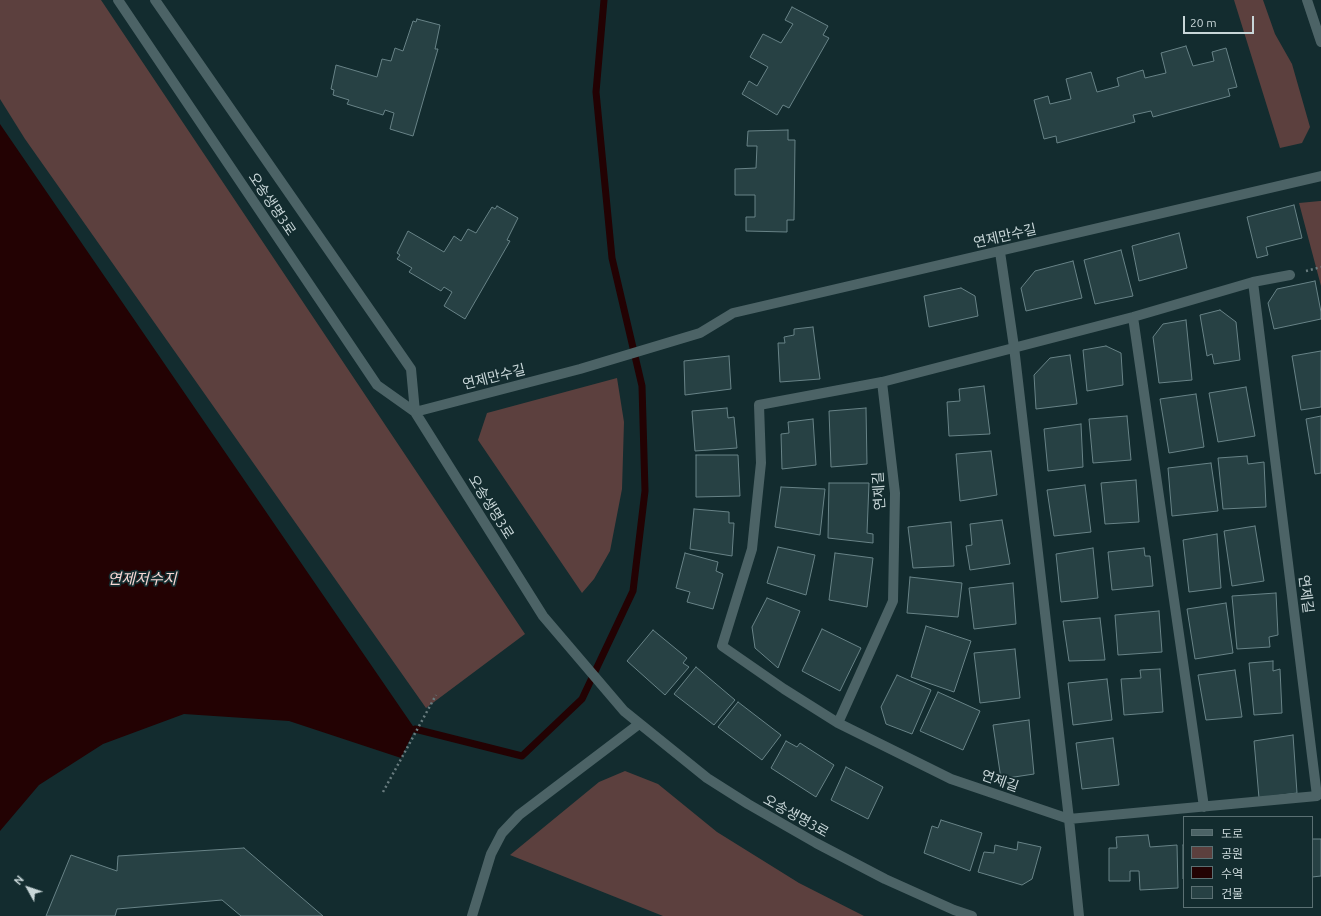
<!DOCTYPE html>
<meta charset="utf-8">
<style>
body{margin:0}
#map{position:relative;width:1321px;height:916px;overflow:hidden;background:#132c2f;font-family:Ubuntu,"Noto Sans KR",sans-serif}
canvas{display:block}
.legend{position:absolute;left:1183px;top:816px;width:130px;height:92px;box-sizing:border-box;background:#132c2f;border:1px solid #5b7073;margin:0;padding:5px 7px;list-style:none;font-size:12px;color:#c8d6d8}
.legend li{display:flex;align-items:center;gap:8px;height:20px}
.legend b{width:20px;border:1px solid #5b7073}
.north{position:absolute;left:8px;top:868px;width:40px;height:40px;-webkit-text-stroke:3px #132c2f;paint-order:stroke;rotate:310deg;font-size:11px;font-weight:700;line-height:16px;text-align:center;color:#c8d6d8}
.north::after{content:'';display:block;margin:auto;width:14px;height:18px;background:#c8d6d8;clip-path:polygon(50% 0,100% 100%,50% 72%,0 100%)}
.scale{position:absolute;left:1183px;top:16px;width:71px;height:18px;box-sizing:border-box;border:2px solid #c8d6d8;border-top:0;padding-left:5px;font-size:12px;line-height:14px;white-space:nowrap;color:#c8d6d8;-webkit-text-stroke:3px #132c2f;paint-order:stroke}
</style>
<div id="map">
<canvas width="1321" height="916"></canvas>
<ul class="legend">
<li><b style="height:5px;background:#4c6366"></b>도로</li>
<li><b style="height:11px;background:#5c403e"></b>공원</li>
<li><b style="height:11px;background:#230203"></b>수역</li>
<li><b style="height:11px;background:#274144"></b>건물</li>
</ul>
<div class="north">N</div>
<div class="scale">20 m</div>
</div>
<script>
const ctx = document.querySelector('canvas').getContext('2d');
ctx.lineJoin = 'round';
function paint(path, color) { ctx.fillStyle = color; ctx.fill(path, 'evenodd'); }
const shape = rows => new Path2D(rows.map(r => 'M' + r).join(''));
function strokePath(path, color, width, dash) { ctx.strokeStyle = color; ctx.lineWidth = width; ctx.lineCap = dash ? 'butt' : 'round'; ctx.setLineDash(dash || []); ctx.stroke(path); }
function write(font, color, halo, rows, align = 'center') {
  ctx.font = font + ' Ubuntu,"Noto Sans KR",sans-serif'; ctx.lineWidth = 3.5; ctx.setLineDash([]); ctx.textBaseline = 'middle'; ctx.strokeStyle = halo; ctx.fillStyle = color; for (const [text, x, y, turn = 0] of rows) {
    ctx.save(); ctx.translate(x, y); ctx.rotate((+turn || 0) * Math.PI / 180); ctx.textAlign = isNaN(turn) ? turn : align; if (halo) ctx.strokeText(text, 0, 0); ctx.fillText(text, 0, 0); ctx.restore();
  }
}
paint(shape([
 [0,0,101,0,525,634,426,708,25,139,0,99],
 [1234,0,1263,0,1275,34,1292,64,1310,127,1302,143,1280,148],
 [1320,201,1321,201,1321,286,1299,203],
 [617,378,624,422,622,489,610,551,594,579,582,593,478,440,487,413],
 [625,771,658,784,717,832,799,883,864,916,663,916,510,855,599,782]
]), '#5c403e');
paint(shape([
 [0,124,415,729,401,758,289,721,184,714,103,744,39,785,0,831]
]), '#230203');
strokePath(shape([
 [415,729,522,756,582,699,633,591,645,491,642,386,612,258,596,92,604,0]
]), '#230203', 7);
const building = shape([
 [792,7,828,26,823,35,829,38,789,108,783,105,777,115,742,94,749,81,757,86,768,67,750,57,763,34,781,43,793,24,785,20,792,7],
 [417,19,440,25,435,49,438,49,413,136,390,129,394,113,385,110,383,115,347,104,349,100,333,95,334,90,331,89,336,65,377,77,382,59,391,61,395,48,403,51,413,21,416,22,417,19],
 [1186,46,1193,66,1214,61,1212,52,1226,48,1237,87,1228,89,1230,96,1153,117,1151,111,1133,115,1135,122,1057,143,1056,136,1044,139,1034,100,1048,96,1050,104,1071,99,1066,79,1091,72,1097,92,1119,86,1117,78,1143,70,1145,78,1166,73,1161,53,1186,46],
 [788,130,788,140,795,140,794,220,787,220,787,232,746,231,746,217,755,217,755,195,735,195,735,169,756,168,757,146,747,146,748,131,788,130],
 [1294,205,1302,238,1266,247,1268,255,1257,258,1247,217,1294,205],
 [497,206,518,218,507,240,510,241,465,319,444,306,452,292,444,287,441,291,409,272,412,268,397,259,400,255,397,253,408,231,444,252,454,236,461,241,468,229,476,233,492,207,495,209,497,206],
 [1179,233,1187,268,1139,281,1132,246,1179,233],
 [1121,250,1133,296,1095,304,1084,260,1121,250],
 [1073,261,1082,298,1026,311,1021,288,1035,271,1073,261],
 [1315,281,1321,312,1321,319,1274,329,1268,303,1277,289,1315,281],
 [961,288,975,296,978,316,929,327,924,296,961,288],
 [1220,310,1236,322,1240,360,1214,364,1212,354,1207,356,1200,315,1220,310],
 [1186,320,1192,380,1159,383,1153,337,1163,324,1186,320],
 [813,327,820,379,780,382,778,343,785,343,784,337,794,335,794,329,813,327],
 [1106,346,1121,353,1123,385,1087,391,1083,350,1106,346],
 [1321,351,1321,407,1301,410,1292,356,1321,351],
 [1070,355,1077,404,1036,409,1034,375,1050,358,1070,355],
 [729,356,731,389,685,395,684,361,729,356],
 [984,386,990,434,949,436,947,402,960,401,959,389,984,386],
 [1246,387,1255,436,1218,442,1209,393,1246,387],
 [1196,394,1204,447,1169,453,1160,399,1196,394],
 [727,408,728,418,734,417,737,448,695,451,692,411,727,408],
 [866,408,867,464,831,467,829,411,866,408],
 [1127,416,1131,460,1093,463,1089,419,1127,416],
 [1321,416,1321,473,1315,474,1306,419,1321,416],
 [813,419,816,465,782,469,781,434,789,433,788,422,813,419],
 [1081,424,1083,467,1048,471,1044,429,1081,424],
 [991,451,997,495,960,501,956,454,991,451],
 [696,455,738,455,740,496,696,497,696,455],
 [1247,456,1248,464,1264,462,1266,507,1223,509,1218,458,1247,456],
 [1211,463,1218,511,1172,516,1168,468,1211,463],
 [1136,480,1139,522,1105,524,1101,483,1136,480],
 [829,483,869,483,867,533,873,534,873,543,828,538,829,483],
 [1085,485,1091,532,1054,536,1047,490,1085,485],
 [781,487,825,489,820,535,775,527,781,487],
 [694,509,729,512,729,523,734,523,732,556,690,549,694,509],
 [1002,520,1010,564,970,570,966,546,972,545,970,524,1002,520],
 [951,522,954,566,913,568,908,527,951,522],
 [1255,526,1264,581,1232,586,1224,531,1255,526],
 [1217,534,1221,588,1189,592,1183,540,1217,534],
 [778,547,815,555,806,595,767,583,778,547],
 [1093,548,1098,598,1061,602,1056,554,1093,548],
 [1144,548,1145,556,1150,556,1153,586,1112,590,1108,552,1144,548],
 [685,553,718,562,716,571,723,574,713,609,687,602,690,592,676,588,685,553],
 [835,553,873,558,867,607,829,600,835,553],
 [910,577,962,583,958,617,907,613,910,577],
 [1013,583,1016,624,974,629,969,588,1013,583],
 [1276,593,1278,635,1269,637,1270,647,1237,649,1232,596,1276,593],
 [767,598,800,611,778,668,755,648,752,627,767,598],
 [1226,603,1233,653,1195,659,1187,609,1226,603],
 [1159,611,1162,652,1118,655,1115,615,1159,611],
 [1100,618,1105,660,1069,661,1063,621,1100,618],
 [926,626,971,641,954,692,911,677,926,626],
 [822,629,861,648,840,691,802,671,822,629],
 [653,630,687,658,683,663,689,667,665,695,627,661,653,630],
 [1015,649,1020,698,980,703,974,653,1015,649],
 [1273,661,1273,671,1280,669,1282,713,1254,715,1249,663,1273,661],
 [696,667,735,700,714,725,674,694,696,667],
 [1160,669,1163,712,1124,715,1121,679,1141,678,1140,670,1160,669],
 [1235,670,1242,717,1206,720,1198,675,1235,670],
 [897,675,931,690,912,734,886,724,881,707,897,675],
 [1107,679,1112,720,1073,725,1068,683,1107,679],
 [938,692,980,711,963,750,920,731,938,692],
 [738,702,781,735,762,760,718,727,738,702],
 [1029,720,1034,774,1001,779,993,725,1029,720],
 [1293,735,1297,793,1259,798,1254,741,1293,735],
 [1113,738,1119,785,1082,789,1076,743,1113,738],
 [786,741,797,747,800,743,834,765,816,797,771,768,786,741],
 [846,767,883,787,868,819,831,800,846,767],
 [941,820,982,833,970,871,924,853,932,826,938,828,941,820],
 [1148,835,1150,847,1177,845,1178,888,1140,890,1139,871,1130,871,1130,881,1109,881,1109,848,1117,848,1116,837,1148,835],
 [1312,839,1321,839,1321,876,1312,877,1312,839],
 [1018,842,1041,847,1032,879,1022,885,978,872,984,852,994,853,995,845,1017,850,1018,842],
 [1183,845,1184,845,1184,879,1183,879,1183,845],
 [244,848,323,916,241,916,222,900,117,909,115,916,46,916,71,855,117,871,118,856,244,848]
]);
paint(building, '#274144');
strokePath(building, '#688387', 1);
strokePath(shape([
 [1306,271,1321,267],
 [383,792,436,695]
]), '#697c7f', 2.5, [2, 3]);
strokePath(shape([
 [118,0,377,385,415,412,543,616,624,711,707,778,748,804,816,843,885,879,954,910,972,916],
 [155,0,411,369,415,412],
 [1307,0,1321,42],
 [1000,252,1014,347,1069,819,1079,916],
 [1253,282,1317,796,1069,819,951,779,838,723,784,689,722,646,752,549,761,463,759,405,882,382,1133,317,1253,282,1290,275],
 [1133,317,1204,807],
 [415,412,580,369,700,333,733,313,1321,176],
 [838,723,893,601,895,493,882,382],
 [472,916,491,854,502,833,519,815,639,724]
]), '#4c6366', 10);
write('14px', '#c8d6d8', '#132c2f', [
 ["오송생명3로",272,204,56],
 ["연제만수길",1005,236,-13],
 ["연제만수길",494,377,-14],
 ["연제길",879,491,-93],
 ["오송생명3로",491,507,58],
 ["연제길",1306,594,83],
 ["연제길",1000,781,19],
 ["오송생명3로",796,816,29]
]);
write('italic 15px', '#f7d7d4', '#132c2f', [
 ["연제저수지",142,579]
]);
</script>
